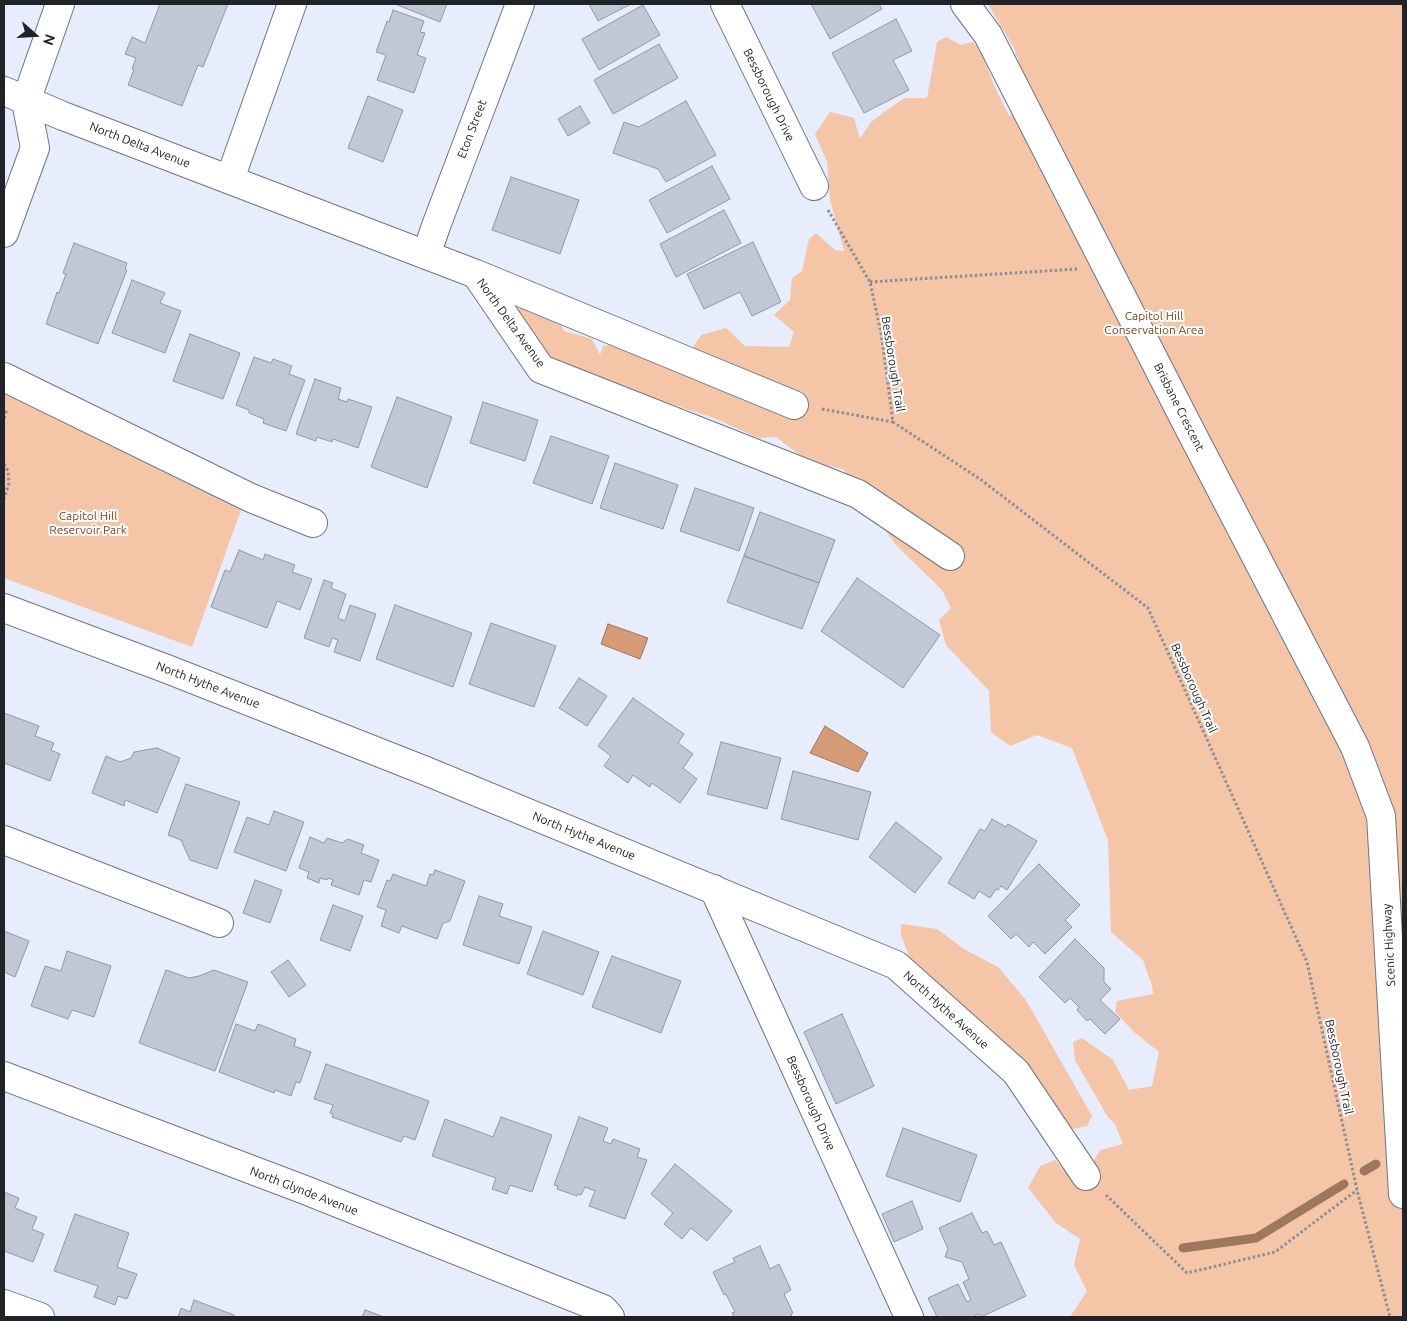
<!DOCTYPE html>
<style>
body{margin:0}
#map{position:relative;width:1407px;height:1321px;overflow:hidden;background:#e7edfc;font-family:Ubuntu,sans-serif}
canvas{display:block}
.frame{position:absolute;inset:0;border:5px solid #212328;pointer-events:none}
.north{position:absolute;left:10px;top:10px;width:50px;height:50px;-webkit-text-stroke:4px #fff;paint-order:stroke;rotate:109deg;font-size:14px;font-weight:700;line-height:20px;text-align:center;color:#212328}
.north::after{content:'';display:block;margin:auto;width:18px;height:22px;background:#212328;clip-path:polygon(50% 0,100% 100%,50% 72%,0 100%)}
</style>
<div id="map">
<canvas width="1407" height="1321"></canvas>
<div class="frame"></div>
<div class="north">N</div>
</div>
<script>
const ctx = document.querySelector('canvas').getContext('2d');
ctx.lineJoin = 'round';
function paint(path, color) { ctx.fillStyle = color; ctx.fill(path, 'evenodd'); }
const shape = rows => new Path2D(rows.map(r => 'M' + r).join(''));
function strokePath(path, color, width, dash) { ctx.strokeStyle = color; ctx.lineWidth = width; ctx.lineCap = dash ? 'butt' : 'round'; ctx.setLineDash(dash || []); ctx.stroke(path); }
function write(font, color, halo, rows, align = 'center') {
  ctx.font = font + ' Ubuntu,sans-serif'; ctx.lineWidth = 4; ctx.setLineDash([]); ctx.textBaseline = 'middle'; ctx.strokeStyle = halo; ctx.fillStyle = color; for (const [text, x, y, turn = 0] of rows) {
    ctx.save(); ctx.translate(x, y); ctx.rotate((+turn || 0) * Math.PI / 180); ctx.textAlign = isNaN(turn) ? turn : align; if (halo) ctx.strokeText(text, 0, 0); ctx.fillText(text, 0, 0); ctx.restore();
  }
}
paint(shape([
 [988,4,1403,4,1403,1317,1070,1317,1087,1291,1074,1265,1080,1239,1056,1223,1028,1188,1040,1166,1055,1160,1078,1187,1100,1150,1123,1144,1115,1124,1107,1116,1075,1060,1073,1042,1082,1038,1113,1060,1129,1090,1152,1086,1159,1052,1134,1032,1115,1012,1117,1001,1153,994,1152,986,1143,960,1111,932,1108,840,1072,748,1037,735,1010,746,991,732,989,691,946,645,939,620,951,608,942,590,895,544,843,469,809,462,776,437,758,438,714,418,581,374,547,365,511,313,523,307,558,318,564,331,592,339,600,355,603,346,656,339,689,353,701,335,726,328,745,346,789,347,794,332,774,315,790,300,792,278,802,271,809,239,816,233,835,250,844,251,830,200,827,162,815,134,830,112,854,118,860,139,871,122,904,98,927,98,937,42,946,37,961,45,973,42,981,51,993,83,1009,116,1034,104,1014,48],
 [4,393,17,398,242,507,192,647,4,578],
 [901,924,937,929,964,949,998,967,1026,1000,1092,1116,1087,1126,1066,1130,915,972,901,935]
]), '#f5c5a7');
const water = shape([
 [608,624,648,638,640,659,601,644,608,624],
 [825,726,868,753,858,772,810,753,825,726]
]);
paint(water, '#d49b76');
strokePath(water, '#9e775f', 1);
strokePath(shape([
 [1364,1171,1376,1164],
 [1183,1248,1256,1238,1344,1184]
]), '#9e775f', 9);
const building = shape([
 [160,4,228,4,203,67,198,65,182,106,128,85,134,69,132,69,136,58,125,54,132,37,145,43,160,4],
 [395,4,447,4,440,22,395,4],
 [589,4,631,4,598,21,589,4],
 [811,4,879,4,882,9,830,39,811,4],
 [643,5,660,35,599,70,582,39,643,5],
 [393,10,424,21,420,32,425,33,417,55,426,58,414,93,377,80,386,55,376,52,387,21,389,22,393,10],
 [896,19,912,51,893,60,909,90,864,113,832,53,896,19],
 [659,44,678,78,613,114,594,80,659,44],
 [368,96,403,110,383,162,348,148,368,96],
 [686,101,716,155,666,182,658,169,613,153,624,122,639,127,686,101],
 [580,106,590,123,568,136,558,119,580,106],
 [712,166,730,199,667,233,649,200,712,166],
 [511,177,579,200,560,254,492,230,511,177],
 [724,210,741,243,676,277,660,244,724,210],
 [753,242,781,302,752,316,740,292,704,309,687,274,753,242],
 [74,243,127,263,125,269,127,270,98,344,46,324,57,292,59,293,66,274,63,273,74,243],
 [132,280,165,293,160,303,181,311,165,353,112,333,132,280],
 [190,334,240,353,223,399,173,381,190,334],
 [254,357,271,363,273,359,292,366,289,374,305,380,286,431,263,423,264,419,249,413,249,410,236,405,254,357],
 [315,379,341,388,338,399,347,402,348,399,372,407,358,448,333,439,332,442,317,437,316,441,296,434,315,379],
 [397,397,452,417,427,488,371,467,397,397],
 [483,402,538,420,525,461,470,443,483,402],
 [551,436,609,456,592,504,533,483,551,436],
 [615,463,678,485,663,529,600,508,615,463],
 [695,488,754,508,739,551,680,531,695,488],
 [760,512,835,540,819,583,744,556,760,512],
 [239,550,263,560,265,554,295,565,292,572,312,579,300,610,277,601,267,628,211,607,225,570,230,572,239,550],
 [744,556,819,583,802,629,727,602,744,556],
 [857,578,940,635,903,688,821,631,857,578],
 [324,580,333,583,331,588,346,594,338,618,345,621,350,605,376,614,360,661,334,652,338,640,332,638,329,647,304,638,324,580],
 [395,605,472,633,453,687,376,659,395,605],
 [491,623,556,646,534,707,469,684,491,623],
 [579,678,607,696,587,726,559,708,579,678],
 [633,698,684,734,678,743,693,754,683,768,697,779,680,803,652,783,650,787,633,775,628,783,604,766,611,756,598,746,633,698],
 [4,713,39,726,35,736,54,743,51,750,60,754,50,781,4,763,4,713],
 [721,742,781,758,767,809,707,794,721,742],
 [157,748,180,758,157,813,125,800,124,806,92,793,106,756,120,762,131,758,134,752,157,748],
 [793,771,871,792,858,840,781,819,793,771],
 [186,784,240,802,217,869,190,860,181,840,168,835,186,784],
 [274,811,304,822,286,871,234,852,247,817,269,825,274,811],
 [992,819,1006,827,1008,824,1037,841,1007,890,1001,886,998,890,996,889,990,898,979,891,974,899,948,883,980,829,985,831,992,819],
 [896,822,942,858,915,893,869,857,896,822],
 [310,837,324,843,327,838,342,843,348,839,364,845,361,853,379,860,371,882,364,880,359,895,331,885,333,880,328,878,327,880,320,878,319,883,307,878,309,872,299,868,310,837],
 [1039,864,1080,905,1065,920,1072,927,1045,954,1033,942,1029,947,1016,934,1011,939,988,916,1039,864],
 [435,870,465,881,450,921,443,923,437,939,402,926,399,933,381,926,386,910,377,907,387,880,390,881,393,874,426,886,430,874,433,875,435,870],
 [255,880,282,890,270,923,243,913,255,880],
 [479,896,503,904,499,916,532,927,519,964,463,945,479,896],
 [333,905,363,916,350,951,320,940,333,905],
 [4,931,29,941,15,977,4,972,4,931],
 [543,931,599,952,583,995,527,974,543,931],
 [1075,939,1104,968,1104,982,1111,989,1100,1000,1120,1019,1105,1034,1090,1019,1087,1021,1077,1010,1079,1007,1070,998,1065,1003,1039,977,1075,939],
 [67,951,111,966,94,1017,72,1010,68,1019,31,1006,45,966,61,971,67,951],
 [612,956,681,981,661,1033,592,1007,612,956],
 [288,960,306,985,289,997,271,972,288,960],
 [166,970,189,978,199,976,214,970,248,982,215,1071,139,1043,166,970],
 [842,1014,874,1086,836,1104,804,1032,842,1014],
 [236,1024,255,1031,258,1024,296,1039,294,1046,311,1052,300,1083,296,1082,291,1096,275,1090,274,1093,219,1072,236,1024],
 [326,1064,429,1101,415,1140,404,1136,401,1142,332,1117,333,1114,330,1113,333,1105,314,1099,326,1064],
 [501,1117,552,1135,532,1192,510,1185,507,1194,492,1189,496,1178,432,1156,445,1119,493,1137,501,1117],
 [579,1117,608,1128,603,1141,611,1144,613,1139,640,1149,637,1157,647,1160,625,1219,589,1206,595,1191,585,1187,581,1195,578,1194,577,1196,557,1189,558,1186,554,1185,579,1117],
 [903,1128,977,1155,960,1202,886,1176,903,1128],
 [675,1164,732,1211,707,1241,691,1228,682,1239,664,1224,673,1213,651,1194,675,1164],
 [4,1192,19,1198,15,1208,37,1217,32,1229,44,1234,33,1262,4,1251,4,1192],
 [912,1201,923,1229,894,1242,882,1214,912,1201],
 [972,1213,982,1233,987,1231,994,1245,1001,1242,1026,1296,981,1317,979,1314,972,1317,937,1317,928,1298,958,1284,967,1302,971,1300,963,1282,969,1279,962,1262,945,1257,948,1249,939,1228,972,1213],
 [75,1214,129,1233,117,1267,137,1274,127,1299,118,1296,115,1305,94,1297,98,1286,54,1271,75,1214],
 [760,1246,770,1269,779,1264,791,1290,784,1294,793,1313,791,1314,792,1317,734,1317,732,1313,735,1312,726,1294,724,1295,713,1272,735,1262,733,1258,760,1246],
 [194,1300,234,1315,234,1317,178,1317,181,1308,190,1312,194,1300],
 [365,1310,384,1317,362,1317,365,1310]
]);
paint(building, '#c1c7d5');
strokePath(building, '#9197a4', 1);
const minor = shape([
 [725,4,814,186],
 [965,4,988,35,1189,428,1355,747,1381,816,1403,1194],
 [4,91,63,116,476,274,541,369,858,494,950,556],
 [230,179,292,4],
 [4,233,35,148,26,101,60,4],
 [426,255,436,226,520,4],
 [476,274,794,405],
 [4,377,251,498,313,523],
 [4,608,167,669,426,771,896,965,1016,1072,1086,1176],
 [4,840,219,923],
 [714,889,909,1317],
 [4,1076,305,1190,603,1309,610,1317],
 [4,1304,40,1317]
]);
strokePath(minor, '#6f7582', 30);
strokePath(shape([
 [828,210,870,282,881,333,893,422,980,479,1148,608,1307,962,1357,1190,1390,1317],
 [870,282,1077,269],
 [822,409,893,422],
 [4,418,7,409],
 [4,464,8,471,9,483,4,499],
 [1106,1195,1187,1273,1275,1252,1357,1190]
]), '#8a8e98', 3, [2.5, 2.5]);
strokePath(minor, '#fff', 28);
write('12px', '#212328', '#fff', [
 ["Bessborough Drive",769,95,64],
 ["Eton Street",472,129,-69],
 ["North Delta Avenue",140,145,21],
 ["North Delta Avenue",511,323,54],
 ["Bessborough Trail",893,364,81],
 ["Brisbane Crescent",1179,407,63],
 ["North Hythe Avenue",208,685,21],
 ["Bessborough Trail",1194,688,66],
 ["North Hythe Avenue",584,836,22],
 ["Scenic Highway",1389,945,-93],
 ["North Hythe Avenue",946,1010,42],
 ["Bessborough Trail",1339,1067,78],
 ["Bessborough Drive",811,1103,66],
 ["North Glynde Avenue",304,1191,21]
]);
write('12px', '#7b441d', '#fff', [
 ["Capitol Hill",1154,316],
 ["Conservation Area",1154,330],
 ["Capitol Hill",88,516],
 ["Reservoir Park",88,530]
]);
</script>
